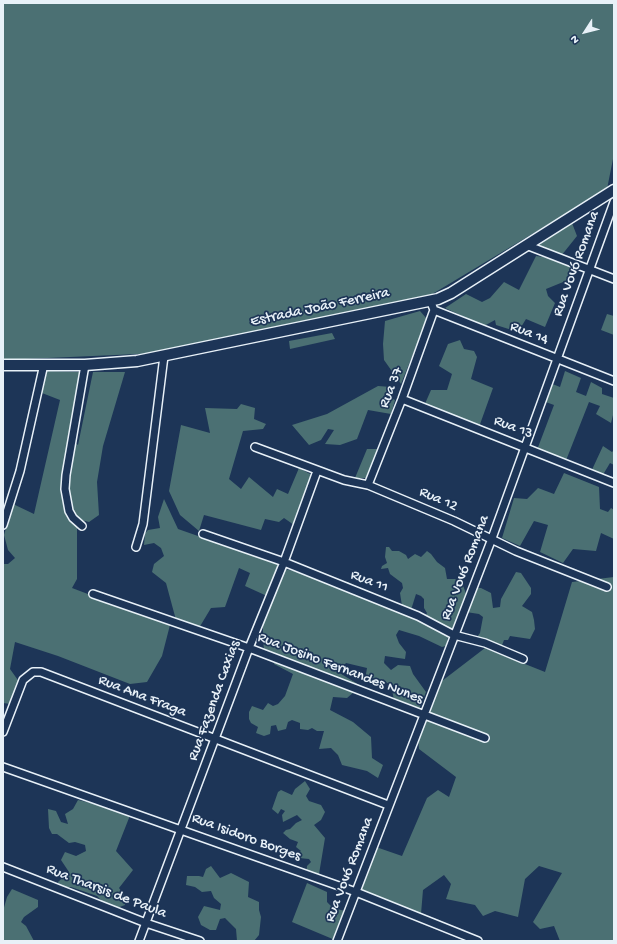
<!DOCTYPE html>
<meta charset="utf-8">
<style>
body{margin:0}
#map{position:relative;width:617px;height:944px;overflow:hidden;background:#1d3557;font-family:"Gochi Hand",sans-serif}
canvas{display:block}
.frame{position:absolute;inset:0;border:4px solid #e8f1f8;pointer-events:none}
.north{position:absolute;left:565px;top:12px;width:40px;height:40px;-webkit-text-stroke:3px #1d3557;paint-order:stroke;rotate:234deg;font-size:11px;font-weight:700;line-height:16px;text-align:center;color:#e8f1f8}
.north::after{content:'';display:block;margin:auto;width:14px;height:18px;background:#e8f1f8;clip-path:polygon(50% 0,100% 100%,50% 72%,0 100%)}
</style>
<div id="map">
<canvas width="617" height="944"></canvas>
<div class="frame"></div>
<div class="north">N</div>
</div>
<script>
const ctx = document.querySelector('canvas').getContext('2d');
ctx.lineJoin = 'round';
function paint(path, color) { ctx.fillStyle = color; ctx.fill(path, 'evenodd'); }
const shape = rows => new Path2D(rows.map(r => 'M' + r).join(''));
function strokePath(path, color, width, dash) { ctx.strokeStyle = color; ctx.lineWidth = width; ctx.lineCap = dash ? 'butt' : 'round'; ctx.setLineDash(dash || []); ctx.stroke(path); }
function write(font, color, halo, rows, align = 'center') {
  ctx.font = font + ' "Gochi Hand",sans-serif'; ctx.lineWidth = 3.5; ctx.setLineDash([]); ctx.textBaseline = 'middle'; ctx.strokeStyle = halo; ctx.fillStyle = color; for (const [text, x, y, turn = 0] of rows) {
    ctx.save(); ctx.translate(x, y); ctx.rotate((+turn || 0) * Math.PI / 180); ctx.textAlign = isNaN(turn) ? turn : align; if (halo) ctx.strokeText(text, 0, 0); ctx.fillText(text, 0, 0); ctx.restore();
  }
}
paint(shape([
 [3,3,614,3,614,154,607,189,429,296,160,353,3,360],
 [572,223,577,236,561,256,535,244],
 [536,256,557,259,569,264,575,269,573,278,546,289,548,296,555,303,545,327,526,319,518,332,496,325,495,320,484,326,445,308,466,294,482,302,490,298,504,282,519,290],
 [420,311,427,319,401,384,384,360,383,344,385,321],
 [607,314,614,316,614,335,601,330],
 [332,333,335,339,290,349,289,341],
 [460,340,464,349,474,351,477,357,471,379,493,388,479,427,424,406,431,390,447,390,452,374,439,366,448,344],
 [47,371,81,372,70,439,78,445,93,372,125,372,103,446,97,482,99,515,89,522,77,519,77,579,72,588,170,625,162,656,147,682,130,684,58,656,15,642,10,669,20,683,11,704,3,703,3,564,8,564,15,558,8,550,4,535,13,504,34,514,60,400,42,393],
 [565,371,581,378,576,392,586,396,591,382,602,388,602,394,614,398,614,411,611,423,596,414,600,406,589,402,565,463,537,450,554,405,543,401,550,383,560,387],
 [378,386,391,387,387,396,395,400,391,414,368,410,357,439,340,445,325,444,334,430,328,429,321,440,309,445,292,425,327,414],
 [241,404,255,408,254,419,266,424,263,429,243,431,229,479,241,489,249,477,273,497,277,489,288,494,299,468,312,475,294,525,284,518,279,522,265,519,261,530,204,515,199,531,180,515,169,491,181,425,210,433,205,408,237,409],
 [603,446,612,452,614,450,614,465,610,463,601,478,590,474],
 [367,449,378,449,367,478,355,478],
 [564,473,599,487,600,509,608,512,611,508,614,510,614,539,601,533,596,551,573,549,563,563,540,552,548,525,534,521,520,546,502,538,514,498,527,499,538,488,554,494],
 [164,499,178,529,281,565,267,596,245,586,250,573,239,568,225,607,211,608,199,628,176,620,166,583,152,572,154,564,164,556,161,548,154,543,144,545,145,533,148,530,160,528,158,517],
 [386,547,389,547,392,551,399,551,406,555,408,559,415,554,421,557,427,551,431,554,437,562,445,568,447,579,455,579,463,585,466,594,472,596,475,588,481,588,491,593,493,608,500,607,501,599,516,572,521,573,531,588,531,594,522,606,532,612,534,620,535,629,530,639,510,636,508,640,504,640,501,648,477,637,480,633,483,617,479,614,466,612,453,631,448,630,443,625,425,617,427,613,424,608,424,599,421,596,416,594,411,610,402,606,400,593,403,588,402,583,390,574,388,568,381,569,382,566,387,563,385,557],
 [284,569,304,573,328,584,348,582,384,607,406,614,448,637,446,646,442,647,419,636,399,630,396,635,399,643,406,652,405,659,385,656,384,663,391,670,398,665,410,666,413,674,426,692,419,709,394,700,391,685,382,680,368,678,366,674,367,668,346,663,338,672,361,686,347,698,333,697,330,710,353,722,371,737,372,758,383,765,378,778,367,771,342,765,338,755,331,748,319,749,324,731,317,731,312,728,308,730,300,729,300,723,292,720,288,722,286,729,278,731,276,725,271,726,270,734,264,736,256,733,258,727,251,723,249,719,249,712,252,706,263,710,268,703,273,706,278,704,285,696,293,674,274,664,274,654,264,650,263,640,263,621],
 [614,577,614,941,560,941,554,926,540,929,533,922,562,873,539,866,525,879,518,917,495,911,483,916,475,905,446,899,451,884,444,875,423,890,421,914,359,890,376,847,402,856,427,798,438,790,449,797,456,777,419,749,418,738,424,726,438,684,485,648,545,672,572,582],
 [305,781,310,789,306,796,309,801,321,805,325,812,321,820,314,825,325,838,319,874,313,878,306,875,307,866,311,862,309,859,299,858,297,853,301,851,296,847,298,842,290,839,283,833,286,830,290,829,296,823,302,820,297,815,283,822,282,815,285,811,281,809,278,814,272,809,278,792,281,790,292,795,295,789],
 [78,800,95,804,105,805,129,813,129,818,116,851,133,870,119,888,125,896,125,905,117,908,104,903,97,896,71,887,59,887,58,882,69,872,61,860,65,852,76,856,86,851,85,845,75,842,69,843,57,834,52,834,49,828,48,809,56,811,61,822,68,824,65,814,73,809],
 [211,866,220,878,231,873,249,882,248,897,259,902,259,910,261,917,259,935,254,941,237,941,236,929,225,918,220,919,216,930,210,930,201,925,198,917,204,906,220,910,221,904,214,898,211,891,202,892,195,887,186,885,187,876,199,876,203,877,206,869],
 [307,883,327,892,327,902,333,908,345,911,335,940,292,922],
 [12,889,38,900,38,907,24,917,21,922,26,926,34,941,3,941,3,911,7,897]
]), '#4b7073');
const street = shape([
 [526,245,614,279],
 [434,310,614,381],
 [402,399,614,483],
 [255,447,344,480,368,485,454,521,516,551,607,587],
 [368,485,402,399,434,310,430,300],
 [3,525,20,471,44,364],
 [82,526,73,518,69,511,65,489,66,475,85,365],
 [203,534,284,562,418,616,454,635,485,643,523,659],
 [136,547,143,524,164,356],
 [93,594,249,648,485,738],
 [3,732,23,680,33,672,41,672,388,805],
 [3,767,356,892,478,941],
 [3,867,146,923,200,941],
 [139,941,249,648,284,562,317,471],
 [337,941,491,541,614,202]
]);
const secondary = shape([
 [3,365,85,365,137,361,438,299,451,293,614,190]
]);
strokePath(street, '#e8f1f8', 10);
strokePath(secondary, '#e8f1f8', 13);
strokePath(street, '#1d3557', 7);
strokePath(secondary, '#1d3557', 10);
write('15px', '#e8f1f8', '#1d3557', [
 ["Rua Vovó Romana",577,264,-70],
 ["Estrada João Ferreira",320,308,-12],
 ["Rua 14",529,334,22],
 ["Rua 37",392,388,-69],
 ["Rua 13",513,428,21],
 ["Rua 12",438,500,24],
 ["Rua Vovó Romana",466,568,-69],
 ["Rua 11",369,582,21],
 ["Rua Josino Fernandes Nunes",340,669,21],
 ["Rua Ana Fraga",142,697,21],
 ["Rua Fazenda Caxias",215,701,-70],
 ["Rua Isidoro Borges",246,838,20],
 ["Rua Vovó Romana",350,870,-69],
 ["Rua Tharsis de Paula",106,892,21]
]);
</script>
